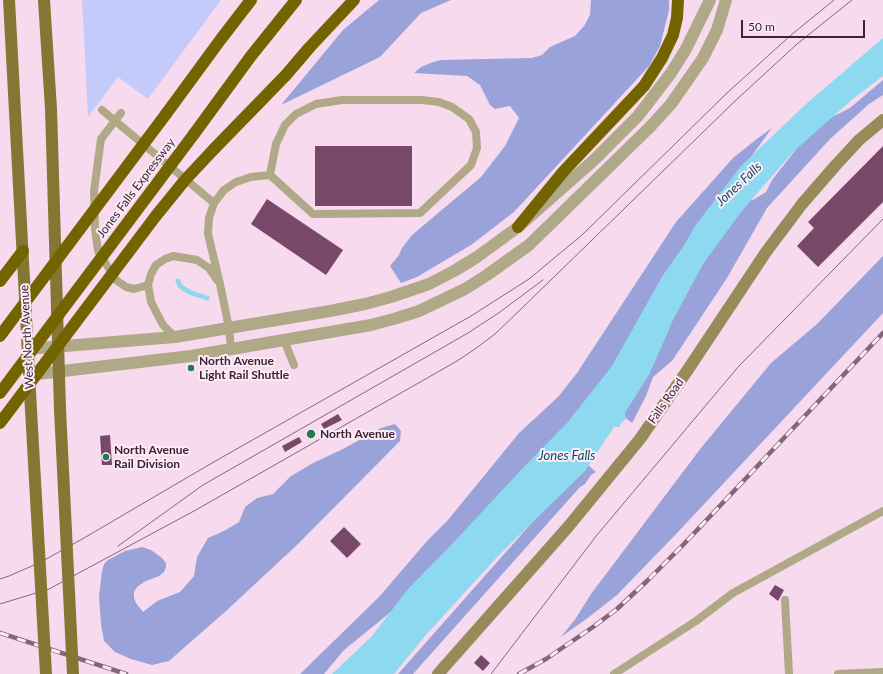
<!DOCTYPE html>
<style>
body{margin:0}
#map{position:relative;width:883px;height:674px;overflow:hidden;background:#f7daed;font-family:Lato,sans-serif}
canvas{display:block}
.scale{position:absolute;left:741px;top:20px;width:124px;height:18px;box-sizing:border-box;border:2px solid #3e2337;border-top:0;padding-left:5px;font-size:12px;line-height:14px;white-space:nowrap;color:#3e2337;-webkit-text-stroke:3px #fbecf6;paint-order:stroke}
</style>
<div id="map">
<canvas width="883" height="674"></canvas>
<div class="scale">50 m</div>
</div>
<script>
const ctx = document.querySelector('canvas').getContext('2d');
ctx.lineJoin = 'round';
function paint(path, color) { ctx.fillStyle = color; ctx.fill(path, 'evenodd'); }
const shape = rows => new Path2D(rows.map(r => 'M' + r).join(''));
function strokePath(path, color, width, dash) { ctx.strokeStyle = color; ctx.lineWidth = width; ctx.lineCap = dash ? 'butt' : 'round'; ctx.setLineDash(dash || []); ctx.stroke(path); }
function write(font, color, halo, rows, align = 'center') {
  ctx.font = font + ' Lato,sans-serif'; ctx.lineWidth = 4; ctx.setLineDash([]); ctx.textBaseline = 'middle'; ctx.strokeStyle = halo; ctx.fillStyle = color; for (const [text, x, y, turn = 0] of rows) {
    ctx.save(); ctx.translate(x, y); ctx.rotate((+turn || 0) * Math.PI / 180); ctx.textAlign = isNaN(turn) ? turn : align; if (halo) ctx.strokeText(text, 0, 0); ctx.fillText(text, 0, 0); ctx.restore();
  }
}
paint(shape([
 [82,0,221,0,148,99,118,77,88,117]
]), '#c4cbfb');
paint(shape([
 [379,0,451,0,421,13,380,57,281,105,343,30],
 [591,0,669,0,669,10,660,46,649,66,514,212,471,245,417,277,401,283,390,266,399,255,402,248,412,235,481,177,505,146,519,118,510,106,495,109,490,105,480,85,467,76,414,73,421,67,433,62,441,60,532,58,542,55,550,47,575,36,584,26,590,15],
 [883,80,883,95,869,104,830,139,767,208,727,278,672,361,653,377,646,396,632,423,601,398,413,594,344,650,324,674,300,674,379,597,427,541,448,520,519,433,558,397,577,373,676,222,733,158,758,138,772,128,724,194,735,202,753,200,766,192,772,180,808,134,826,120,850,108],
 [883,256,883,313,677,533,617,595,589,617,561,637,576,618,591,594,701,448,771,363,817,324],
 [395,424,401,431,400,441,298,544,226,611,169,661,152,665,131,659,115,652,104,641,101,624,99,596,102,571,104,564,108,560,125,551,142,547,151,550,162,558,166,563,166,567,164,572,159,576,144,582,137,587,134,592,134,598,136,603,143,612,157,601,180,592,194,576,197,557,208,538,224,531,239,522,245,507,257,498,273,494,291,476,313,463,343,449,381,428],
 [588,465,596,472,591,475,585,484,580,487,413,674,398,674,544,509,576,468]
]), '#9aa2da');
paint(shape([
 [883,38,883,76,854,98,793,152,741,212,703,264,673,320,650,373,625,413,626,419,621,423,620,427,614,427,585,471,499,555,425,636,394,674,332,674,372,636,408,589,453,543,521,470,567,423,612,366,663,275,683,247,695,226,741,166,806,104]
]), '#8ddaf0');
strokePath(shape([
 [178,281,180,286,189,292,207,298]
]), '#8ddaf0', 5);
paint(shape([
 [315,146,412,146,412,206,315,206],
 [883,146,883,202,818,267,797,246,814,228,808,222],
 [267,199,343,250,326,275,251,224],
 [338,414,342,420,324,429,321,424],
 [110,435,112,465,102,465,100,436],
 [299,437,302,442,285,452,282,446],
 [344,527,361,544,347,558,330,541],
 [775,585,784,590,778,601,769,594],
 [481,655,490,663,483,671,474,663]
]), '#78486a');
strokePath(shape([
 [102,110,214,203],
 [121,113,101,139,94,191,95,229,98,251,116,280,126,287,134,289,148,285],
 [175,337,163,325,151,302,148,285,151,274,156,265,165,259,173,256,197,260,209,268,217,280],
 [284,340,294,365],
 [231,349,229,328,220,284,208,234,209,218,214,203,224,190,236,182,251,177,270,175,313,214,420,213,471,165,477,148,476,132,469,119,452,107,439,102,422,100,342,100,316,104,296,114,285,125,276,144,270,175],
 [785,600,789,674],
 [614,674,696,621,733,593,883,511],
 [838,674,883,672]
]), '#b0a987', 8);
strokePath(shape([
 [28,349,175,337,330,311,365,304,391,297,429,284,454,271,477,257,518,227,593,161,638,116,671,73,686,49,710,0],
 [29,375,191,356,371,325,397,318,419,311,465,289,487,275,529,245,650,127,671,104,703,58,717,30,726,0]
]), '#b0a987', 12);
strokePath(shape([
 [438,674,568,527,640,439,689,368,766,252,802,204,835,166,859,140,883,120]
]), '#968c59', 12);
strokePath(shape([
 [9,0,31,410],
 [44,0,51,109,60,409]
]), '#847734', 12);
strokePath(shape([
 [166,114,221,39,251,0],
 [194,134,251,56,296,0],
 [214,149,286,75,309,48,354,0],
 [518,227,563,172,644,86,662,58,673,35,677,18,678,0],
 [0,281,23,251]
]), '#746400', 12);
strokePath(shape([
 [118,546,203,485,468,333,500,312,543,280],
 [0,579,9,576,41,562,84,538,212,463,471,316,529,279,582,235,727,93,791,35,834,0],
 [0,604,49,589,194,511,457,361,475,349,495,334,520,310,734,102,797,44,852,0],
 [491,674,597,535,738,367,883,219]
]), '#82677a', 1);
const rail = shape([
 [0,633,126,674],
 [519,674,546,659,593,627,617,609,647,581,683,545,883,333]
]);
strokePath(rail, '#82677a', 4.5);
strokePath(rail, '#fbecf6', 3, [9]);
strokePath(shape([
 [60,409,73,674],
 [31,410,46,674]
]), '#847734', 12);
strokePath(shape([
 [0,336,166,114],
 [0,393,194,134],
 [0,423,155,217,185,180,214,149]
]), '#746400', 12);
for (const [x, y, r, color] of [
 [191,368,4,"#227c52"],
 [311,434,5,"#227c52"],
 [106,457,4,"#227c52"]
]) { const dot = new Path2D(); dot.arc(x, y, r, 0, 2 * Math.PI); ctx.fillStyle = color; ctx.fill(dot); strokePath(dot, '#fbecf6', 1.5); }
write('12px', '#3e2337', '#fbecf6', [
 ["Jones Falls Expressway",136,188,-53],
 ["West North Avenue",27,337,-93],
 ["Falls Road",666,401,-55]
]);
write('bold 12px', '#3e2337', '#fbecf6', [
 ["North Avenue",199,361],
 ["Light Rail Shuttle",199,375],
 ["North Avenue",320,434],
 ["North Avenue",114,450],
 ["Rail Division",114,464]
], 'left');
write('italic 13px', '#0b4f5f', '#fbecf6', [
 ["Jones Falls",739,184,-43],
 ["Jones Falls",567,456]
]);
</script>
